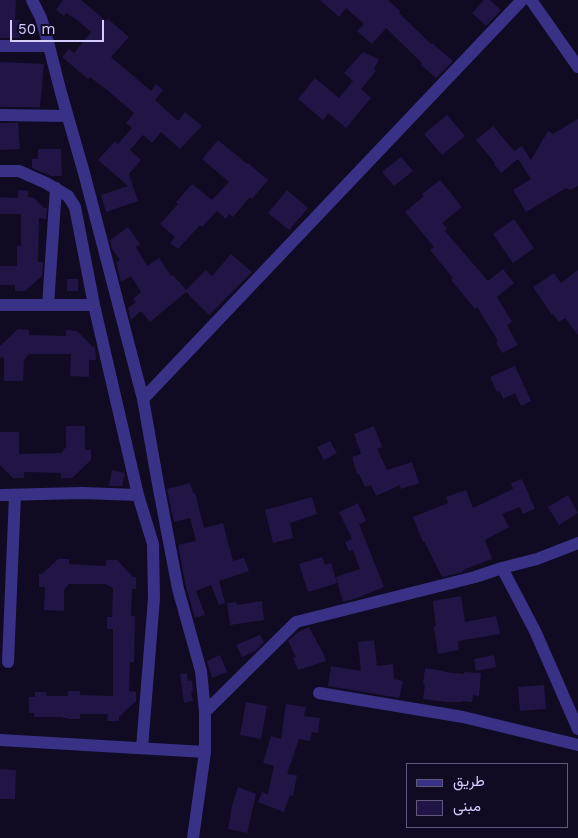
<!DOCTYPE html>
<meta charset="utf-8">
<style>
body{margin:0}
#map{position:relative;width:578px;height:838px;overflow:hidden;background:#100b22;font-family:"Work Sans",Vazirmatn,sans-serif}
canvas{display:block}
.legend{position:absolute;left:406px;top:763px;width:162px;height:65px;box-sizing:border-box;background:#100b22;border:1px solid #5e587a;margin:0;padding:6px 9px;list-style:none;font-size:15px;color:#d4ccff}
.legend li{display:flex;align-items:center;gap:10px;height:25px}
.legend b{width:25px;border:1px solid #5e587a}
.scale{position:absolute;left:10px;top:20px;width:94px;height:22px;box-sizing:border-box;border:2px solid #d4ccff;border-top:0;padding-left:6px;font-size:15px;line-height:18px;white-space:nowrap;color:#d4ccff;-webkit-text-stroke:4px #100b22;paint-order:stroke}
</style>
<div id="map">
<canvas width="578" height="838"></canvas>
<ul class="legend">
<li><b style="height:6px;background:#383186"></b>طريق</li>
<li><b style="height:14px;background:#211545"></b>مبنى</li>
</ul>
<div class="scale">50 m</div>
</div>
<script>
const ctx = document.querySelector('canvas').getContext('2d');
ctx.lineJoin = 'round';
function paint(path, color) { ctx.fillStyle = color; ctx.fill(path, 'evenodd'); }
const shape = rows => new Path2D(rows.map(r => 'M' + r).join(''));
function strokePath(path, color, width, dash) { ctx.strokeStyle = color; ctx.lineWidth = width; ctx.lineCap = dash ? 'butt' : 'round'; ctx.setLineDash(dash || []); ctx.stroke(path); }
paint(shape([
 [0,0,16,0,15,20,20,20,20,38,0,38],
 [63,0,81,0,106,21,108,19,129,37,111,57,151,91,156,84,163,90,155,100,178,121,185,112,202,126,180,149,161,132,152,143,143,135,130,150,141,160,129,174,138,201,106,212,101,195,128,186,98,160,115,141,118,144,132,128,126,123,134,113,107,90,90,77,88,79,62,57,69,49,74,53,91,32,77,20,66,13,64,16,56,10],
 [320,0,388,0,400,11,399,13,431,44,432,43,453,61,436,78,421,65,422,63,386,28,372,44,357,31,364,24,346,8,339,17],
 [484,0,490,0,501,10,486,26,472,13],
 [363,52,379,59,374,69,376,71,361,89,371,98,346,128,328,113,323,120,298,99,315,78,339,98,353,81,344,73],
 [0,62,44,64,40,107,0,107],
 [447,115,465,136,442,155,424,134],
 [578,119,578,186,570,190,566,188,526,212,513,190,531,179,518,159,501,173,494,164,495,163,476,140,493,126,514,151,522,146,531,160,548,131,553,134],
 [0,123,18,123,20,149,0,150],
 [218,140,247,164,248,163,268,180,252,199,250,197,233,217,229,214,226,219,217,211,202,227,200,225,178,249,170,243,175,237,160,224,178,204,176,202,192,184,212,200,229,182,202,159],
 [38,149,61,149,62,176,51,176,32,168,32,159,38,159],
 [401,157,413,171,394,186,382,172],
 [440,180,462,207,442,223,447,228,445,231,488,281,503,269,514,283,497,297,512,322,507,325,518,345,502,353,496,342,498,341,477,307,475,309,451,280,453,278,430,250,434,247,405,212,424,196,422,194],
 [18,190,28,191,28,197,34,198,44,208,47,208,46,219,39,218,38,262,43,262,42,276,25,291,15,291,15,285,0,285,0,266,17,266,17,246,21,246,21,214,0,214,0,197,18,198],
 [287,190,308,208,289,230,268,213],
 [514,219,534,248,513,263,493,234],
 [128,227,140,244,136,247,147,266,159,258,171,276,173,275,186,290,206,270,212,276,231,254,252,272,209,315,186,292,150,322,141,311,131,320,128,308,136,302,133,299,141,292,131,276,121,282,116,262,120,260,112,249,110,240],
 [578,270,578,335,565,318,559,322,553,314,552,315,533,287,554,273,561,283],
 [67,279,78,279,78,291,67,291],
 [18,329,29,330,29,335,66,336,66,330,77,331,93,347,95,347,96,360,89,360,89,377,70,376,71,354,29,354,24,360,23,381,4,381,4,358,0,357,0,346],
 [515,366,531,401,521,406,515,393,503,399,500,391,497,392,490,377],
 [66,426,85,426,85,450,91,450,91,460,72,478,61,478,61,473,24,472,24,478,13,478,0,465,0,432,19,432,19,454,61,453,66,447],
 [374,426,382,447,377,449,387,470,412,462,419,483,401,489,400,485,376,496,371,485,365,487,359,474,357,474,352,457,361,454,354,434],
 [330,441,337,453,324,460,317,447],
 [112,470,125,473,122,486,109,486],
 [522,479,535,509,523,514,520,507,502,514,509,527,485,540,492,559,463,570,463,572,442,577,424,541,423,542,413,517,448,503,446,497,466,490,473,508,513,489,511,483],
 [190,483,193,493,195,493,204,528,223,523,233,561,244,558,249,571,219,581,225,603,219,605,211,585,196,591,205,615,195,618,186,587,178,545,196,541,190,518,174,522,167,489],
 [568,495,578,513,559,525,548,507],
 [312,497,317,514,290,523,293,538,273,543,265,510],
 [358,503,366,521,359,524,384,587,357,598,343,602,336,577,360,569,353,550,349,551,345,542,352,539,339,512],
 [322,557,325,565,331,563,337,583,308,592,299,564],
 [58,559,69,559,69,564,106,566,106,560,117,560,133,577,136,577,136,589,132,589,131,616,135,616,134,662,130,662,129,691,136,692,136,701,119,717,119,721,107,721,108,714,80,714,80,719,68,719,68,718,63,718,63,717,34,717,34,713,29,713,29,697,35,697,35,692,46,692,47,696,68,696,68,691,80,691,80,695,113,696,113,629,107,629,107,617,112,617,113,588,105,584,69,584,64,590,64,611,44,610,45,587,39,587,39,574,42,574],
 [461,596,465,622,496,616,500,634,458,641,459,650,438,654,434,627,436,626,433,601],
 [262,601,264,620,230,625,227,603,236,602,237,605],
 [309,627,323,653,326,661,298,670,293,658,296,657,288,641,298,632],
 [260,635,264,642,255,651,242,657,236,645],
 [374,640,377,666,393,664,394,679,403,681,399,698,328,686,331,666,361,671,358,642],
 [220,655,227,672,212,678,207,661],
 [494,655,496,667,476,671,474,659],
 [425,668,444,671,444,672,464,674,464,672,481,673,479,696,473,695,472,702,462,701,462,702,446,702,423,699,425,685,423,684],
 [187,673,188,681,192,680,193,691,191,692,193,701,184,703,180,674],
 [544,685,546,709,520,711,518,687],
 [246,702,267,706,261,739,240,735],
 [286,704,306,707,304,716,320,718,318,733,312,732,310,741,299,739,287,774,297,775,293,796,290,795,284,812,258,802,262,792,268,794,274,766,263,763,271,736,281,739],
 [0,769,16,770,15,799,0,799],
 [238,787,256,794,247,833,228,829,232,806]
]), '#211545');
strokePath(shape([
 [32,0,41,18,49,46,61,93,84,173,143,399,158,484,178,589,201,671,205,712,205,752,193,838],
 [531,0,578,67],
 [0,46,49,46],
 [0,115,67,116],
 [0,171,19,171,46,183,68,196,75,207,94,305,138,495,153,544,154,598,142,748],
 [0,305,94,305],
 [48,305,56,188],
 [143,399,522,0],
 [0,495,82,493,138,495],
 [502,568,535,631,578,729],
 [8,662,15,495],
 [319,693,463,717,578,745],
 [205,712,296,622,475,577,502,568,537,559,578,543],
 [0,740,205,752]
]), '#383186', 12);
</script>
